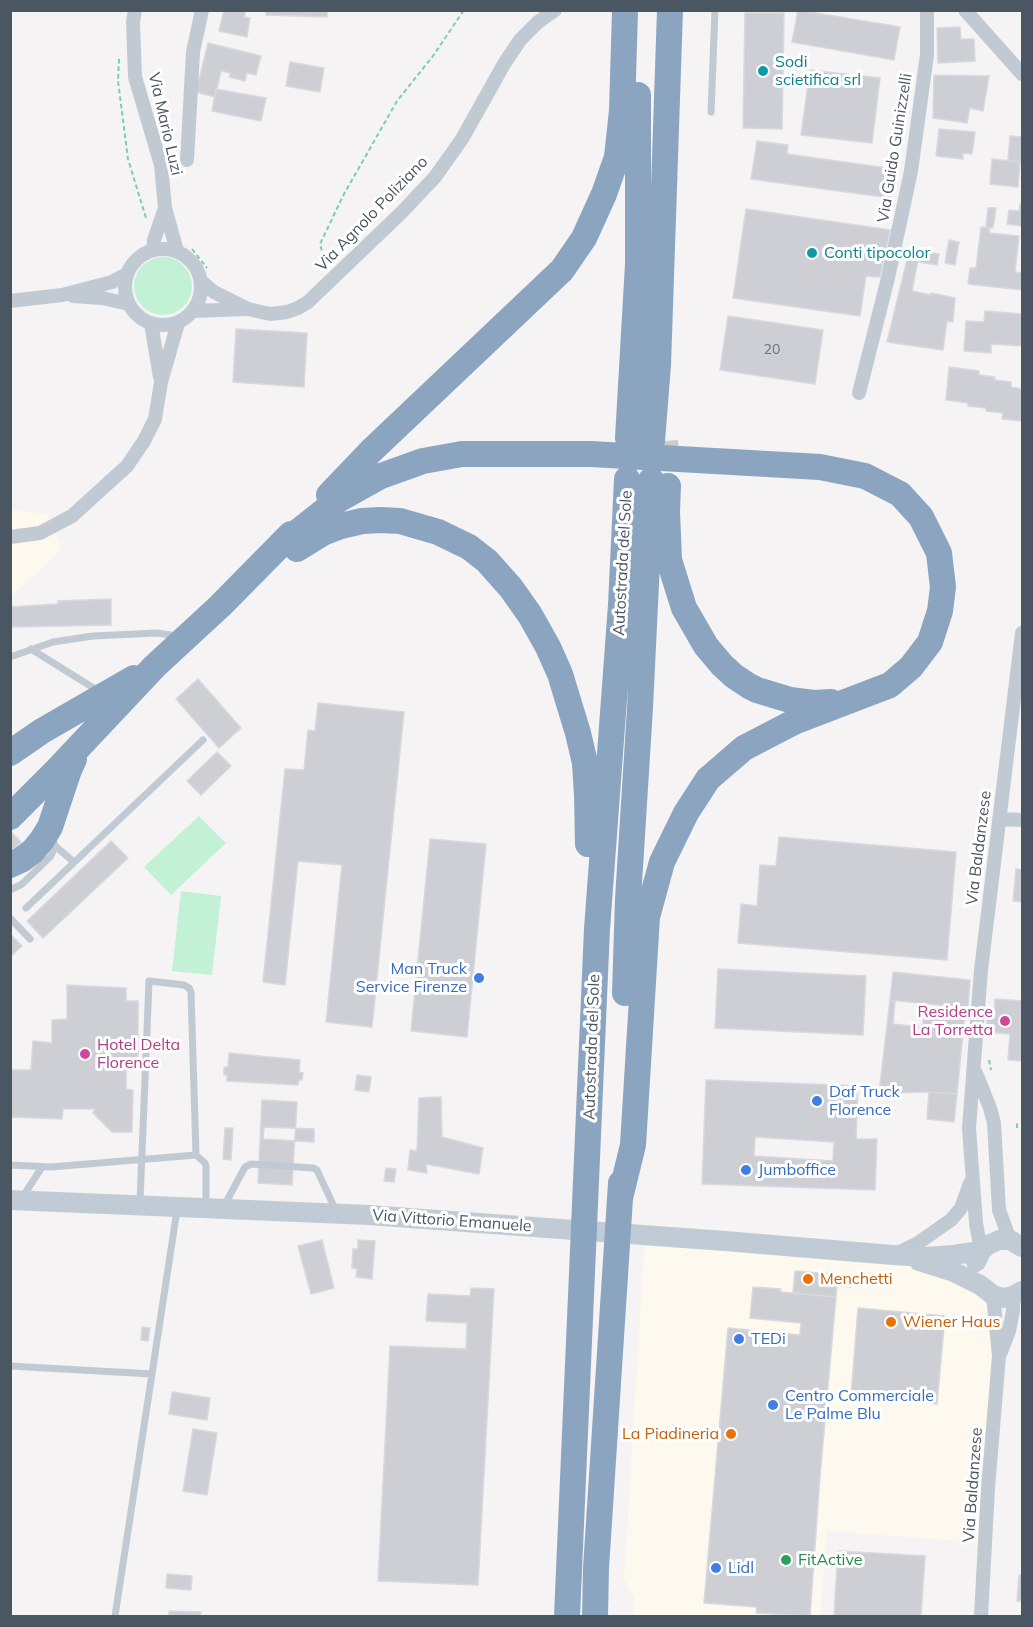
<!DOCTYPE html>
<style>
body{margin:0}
#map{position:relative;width:1033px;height:1627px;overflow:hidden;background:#f5f3f3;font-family:Mulish,sans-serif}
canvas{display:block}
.frame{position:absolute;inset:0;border:12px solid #4a5661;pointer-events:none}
</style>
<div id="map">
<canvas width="1033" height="1627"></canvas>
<div class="frame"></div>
</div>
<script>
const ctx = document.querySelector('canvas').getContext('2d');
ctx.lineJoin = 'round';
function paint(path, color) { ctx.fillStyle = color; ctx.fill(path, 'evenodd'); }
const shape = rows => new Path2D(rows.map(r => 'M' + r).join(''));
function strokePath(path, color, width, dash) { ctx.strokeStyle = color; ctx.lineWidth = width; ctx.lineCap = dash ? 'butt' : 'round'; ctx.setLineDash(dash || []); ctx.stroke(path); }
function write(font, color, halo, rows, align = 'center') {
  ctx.font = font + ' Mulish,sans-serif'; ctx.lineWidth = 6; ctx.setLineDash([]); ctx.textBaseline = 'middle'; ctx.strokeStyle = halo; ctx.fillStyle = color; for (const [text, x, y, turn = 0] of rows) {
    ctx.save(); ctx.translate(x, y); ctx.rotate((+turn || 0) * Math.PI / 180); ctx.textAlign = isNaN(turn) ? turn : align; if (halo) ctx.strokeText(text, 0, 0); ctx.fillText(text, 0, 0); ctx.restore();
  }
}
paint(shape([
 [11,510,47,514,62,549,11,597],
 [649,1235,893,1255,980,1285,995,1310,985,1543,827,1531,820,1616,633,1616,634,1598,624,1579,644,1252]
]), '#fdf9ef');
paint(shape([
 '134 286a29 29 0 1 1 58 0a29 29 0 1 1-58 0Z',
 [199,816,226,843,171,895,144,867],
 [181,891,221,896,212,975,172,971]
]), '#c3f1d5');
const building = shape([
 [224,10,246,10,244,17,250,18,247,37,219,31,224,10],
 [266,10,327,10,327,17,266,15,266,10],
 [798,10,900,27,894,60,792,42,798,10],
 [745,13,784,13,782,129,743,128,745,13],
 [960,27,961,39,974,39,975,61,938,63,937,28,960,27],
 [208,43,261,56,256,75,247,73,245,81,229,77,231,73,221,71,215,97,196,92,208,43],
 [290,62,324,68,320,92,286,86,290,62],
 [810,70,880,78,872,143,801,135,810,70],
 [934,75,989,76,983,111,970,108,967,123,933,118,934,75],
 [216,89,266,98,261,121,212,111,216,89],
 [939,129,975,132,972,154,963,153,963,159,936,156,939,129],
 [1010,136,1022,137,1022,162,1008,161,1010,136],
 [757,141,788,145,787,154,894,169,890,198,751,179,757,141],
 [992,159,1020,162,1018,187,990,184,992,159],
 [1020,204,1022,205,1022,226,1007,224,1009,210,1019,211,1020,204],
 [988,208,996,208,993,228,986,227,988,208],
 [746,209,890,230,880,277,866,276,860,316,733,298,746,209],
 [981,227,990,228,989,233,1019,236,1015,272,1022,273,1022,290,968,284,970,268,976,268,981,227],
 [949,240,959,242,955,265,945,263,949,240],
 [929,252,939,254,937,265,919,262,921,253,928,255,929,252],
 [908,256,918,260,912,291,931,295,931,293,955,298,953,322,947,321,943,350,887,342,908,256],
 [985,311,1022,314,1022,346,991,344,991,353,964,351,966,321,984,322,985,311],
 [728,316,823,330,815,384,720,370,728,316],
 [236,329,307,333,304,387,233,382,236,329],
 [949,367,979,371,979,375,995,377,994,380,1011,382,1011,387,1022,389,1022,421,1002,419,1003,413,986,411,986,408,968,406,968,403,946,400,949,367],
 [111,599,111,625,10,627,10,607,58,604,58,601,111,599],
 [198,679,241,728,219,748,176,699,198,679],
 [318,703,404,712,372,1027,326,1022,342,865,298,861,285,985,263,982,285,769,304,770,308,730,315,731,318,703],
 [217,752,231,766,201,795,187,781,217,752],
 [10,831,21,842,10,852,10,831],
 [779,837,956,852,947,960,738,943,741,904,757,906,760,865,776,866,779,837],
 [430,839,486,844,467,1037,411,1031,430,839],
 [111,841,128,858,43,938,27,921,111,841],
 [1016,869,1022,870,1022,902,1013,901,1016,869],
 [10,934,22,946,10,957,10,934],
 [718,969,866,976,863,1035,715,1028,718,969],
 [893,972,970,980,968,1008,890,1000,893,972],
 [67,985,126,988,126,1001,138,1001,138,1065,126,1064,126,1089,133,1090,132,1132,112,1132,93,1113,95,1109,63,1109,62,1119,10,1117,10,1070,31,1070,33,1041,52,1043,52,1020,67,1019,67,985],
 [995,999,1022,1001,1022,1061,1008,1060,1010,1034,986,1032,988,1009,994,1010,995,999],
 [890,1000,895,1001,893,1024,922,1027,926,1006,965,1013,957,1094,929,1092,879,1093,890,1000],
 [229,1053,300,1060,299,1072,303,1073,302,1080,299,1080,298,1085,227,1081,227,1075,224,1075,224,1067,228,1067,229,1053],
 [357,1075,371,1077,369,1092,355,1090,357,1075],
 [706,1080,858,1086,856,1139,877,1139,875,1190,702,1184,706,1080],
 [755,1137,834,1142,833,1161,754,1156,755,1137],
 [929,1092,957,1094,954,1122,927,1119,929,1092],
 [441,1097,442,1137,483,1148,479,1174,426,1164,427,1173,408,1170,410,1150,417,1151,419,1098,441,1097],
 [262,1100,297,1102,292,1185,258,1183,262,1100],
 [264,1127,314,1129,314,1142,263,1139,264,1127],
 [225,1128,233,1128,231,1160,223,1159,225,1128],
 [386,1168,396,1169,394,1182,384,1181,386,1168],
 [322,1240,334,1288,311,1294,298,1246,322,1240],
 [358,1240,375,1241,372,1279,356,1277,357,1269,352,1268,353,1249,358,1249,358,1240],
 [795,1271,852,1276,851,1287,837,1286,836,1297,793,1293,795,1271],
 [753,1287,781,1289,780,1292,836,1297,820,1476,810,1616,756,1613,757,1607,704,1603,728,1328,800,1335,801,1323,750,1318,753,1287],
 [471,1288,494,1289,478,1585,378,1581,390,1346,466,1349,467,1323,426,1321,428,1294,470,1296,471,1288],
 [858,1308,945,1316,937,1404,851,1396,858,1308],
 [142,1327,150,1328,148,1341,141,1340,142,1327],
 [172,1392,210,1398,207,1420,169,1414,172,1392],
 [193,1429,217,1433,207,1495,183,1491,193,1429],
 [838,1551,925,1556,921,1616,834,1616,838,1551],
 [167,1574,192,1576,191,1590,166,1588,167,1574],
 [1019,1575,1022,1575,1022,1601,1017,1601,1019,1575],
 [169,1611,201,1612,200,1616,169,1616,169,1611]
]);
paint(building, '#cdcfd5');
strokePath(building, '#d7d9de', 1.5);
strokePath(shape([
 [639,11,639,10],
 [665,441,668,480]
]), '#caccce', 26, [26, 13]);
strokePath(shape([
 [119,59,118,81,128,159,146,218],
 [403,188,428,161],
 [192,249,207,268],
 [326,265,320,244,344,194,397,101,433,56,464,10],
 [989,1060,991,1070],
 [1017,1128,1017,1123]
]), '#7ad0a6', 2, [4.5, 3]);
strokePath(shape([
 [711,112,715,10],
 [31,649,100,692],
 [10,657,53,642,93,636,156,633,178,636],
 [55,846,74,862],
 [10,890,22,884,51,856,55,846,52,835],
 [26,908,203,740],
 [10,918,30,939],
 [10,1165,51,1167,196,1155,205,1163,206,1166,206,1205],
 [22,1198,42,1167],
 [140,1202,149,981,184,985,189,988,191,992,196,1155],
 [224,1206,245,1167,251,1164,313,1168,317,1170,336,1211],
 [10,1366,152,1374],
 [115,1616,177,1210]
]), '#c1cad2', 7);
strokePath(shape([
 [135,10,133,22,135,77,161,165,165,208,177,251],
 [965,10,1022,74],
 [187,160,193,52,202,10],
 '125 287a38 38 0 1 1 76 0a38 38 0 1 1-76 0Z',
 [153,250,154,240,165,208],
 [201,281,214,292,248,309,270,314,287,312,298,308,308,302,401,213,435,177,462,139,504,64,520,40,538,22,555,10],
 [73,296,102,298,129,304],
 [10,301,62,295,112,282,127,274],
 [193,311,246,309],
 [151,323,160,377],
 [859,393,888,278,911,171,927,55,927,10],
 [10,537,40,533,72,516,127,466,144,441,155,419,161,382,178,323],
 [999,819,1022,820],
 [976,1073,990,1108,994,1123,999,1210,1010,1240],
 [981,1251,976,1223,969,1128,981,970,1022,633],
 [896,1254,918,1243,951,1220,961,1208,970,1183],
 [1001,1352,1009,1331,1013,1311,1013,1296],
 [981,1616,988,1488,999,1356,993,1295]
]), '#c1cad2', 14);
strokePath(shape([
 [10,1200,369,1215,725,1241,893,1255,925,1257,953,1255,981,1251],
 [919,1261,954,1272,980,1285,993,1295,1003,1298,1013,1296,1022,1291],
 [976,1262,981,1251,988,1245,999,1240,1010,1240,1022,1247]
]), '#c1cbd6', 20);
strokePath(shape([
 [628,438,638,264,638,95],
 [652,441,658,365,670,10],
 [668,486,667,511,669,560,684,608,706,646,722,665,734,676,749,686,757,690,790,700,814,703,831,702],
 [329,495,371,451,562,270,584,238,604,194,617,157,622,111,625,11],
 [280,546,338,500,381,476,423,461,462,454,591,454,820,467,865,476,900,494,921,517,939,553,943,587,940,611,930,642,911,667,890,685,796,721,744,748,708,779,686,813,662,862,647,917,633,1145,620,1198],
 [297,549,323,533,341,526,362,521,381,520,400,521,438,532,469,547,487,561,511,588,530,615,548,647,560,674,578,733,585,763,587,795,588,844],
 [10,753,42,731,134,678],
 [10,817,57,770,155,666,220,606,291,534],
 [10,865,21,860,33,851,42,840,50,827,69,770,74,759],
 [625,993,628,899,640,708,651,480],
 [567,1616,597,929,621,605,627,479],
 [595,1616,596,1568,621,1183]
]), '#8ba5c1', 26);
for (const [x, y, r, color] of [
 [763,71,6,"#0f9aa8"],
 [812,253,6,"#0f9aa8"],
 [479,978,6,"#3f7fe0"],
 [1005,1021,6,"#d1479c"],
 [85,1054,6,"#d1479c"],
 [817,1101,6,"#3f7fe0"],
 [746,1170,6,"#3f7fe0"],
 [808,1279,6,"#e8710a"],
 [891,1322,6,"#e8710a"],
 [739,1339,6,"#3f7fe0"],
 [773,1405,6,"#3f7fe0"],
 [731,1434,6,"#e8710a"],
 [786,1560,6,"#2e9e5b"],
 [716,1568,6,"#3f7fe0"]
]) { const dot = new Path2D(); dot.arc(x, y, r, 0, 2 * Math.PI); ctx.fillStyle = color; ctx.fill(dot); strokePath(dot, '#fff', 2); }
write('14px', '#6b747e', null, [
 ["20",772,350]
]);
write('16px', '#0d838f', '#fff', [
 ["Sodi",775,62],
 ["scietifica srl",775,80],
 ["Conti tipocolor",824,253]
], 'left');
write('16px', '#4a5661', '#fff', [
 ["Via Mario Luzi",165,124,77],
 ["Via Guido Guinizzelli",895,148,-81],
 ["Via Agnolo Poliziano",372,214,-46],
 ["Autostrada del Sole",623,563,-87],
 ["Via Baldanzese",979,848,-83],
 ["Autostrada del Sole",592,1047,-88],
 ["Via Vittorio Emanuele",452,1221,4],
 ["Via Baldanzese",973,1485,-86]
]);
write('16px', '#366cbe', '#fff', [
 ["Man Truck",467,969,"right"],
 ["Service Firenze",467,987,"right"],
 ["Daf Truck",829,1092],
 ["Florence",829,1110],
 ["Jumboffice",758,1170],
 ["TEDi",751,1339],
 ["Centro Commerciale",785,1396],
 ["Le Palme Blu",785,1414],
 ["Lidl",728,1568]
], 'left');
write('16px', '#b23c85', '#fff', [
 ["Residence",993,1012],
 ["La Torretta",993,1030],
 ["Hotel Delta",97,1045,"left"],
 ["Florence",97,1063,"left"]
], 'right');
write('16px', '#c56008', '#fff', [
 ["Menchetti",820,1279],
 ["Wiener Haus",903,1322],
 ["La Piadineria",719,1434,"right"]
], 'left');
write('16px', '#27864d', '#fff', [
 ["FitActive",798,1560]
], 'left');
</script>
